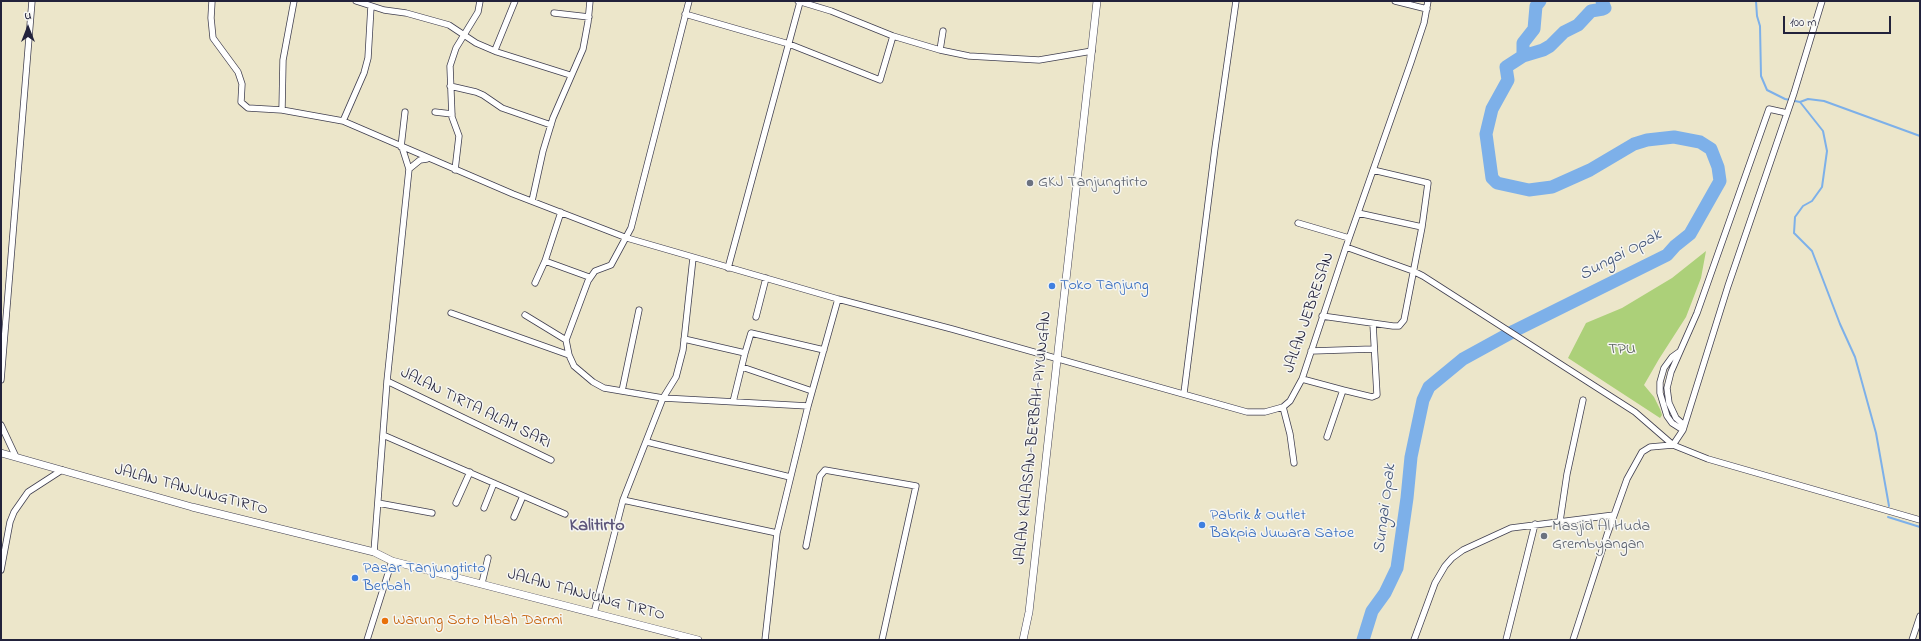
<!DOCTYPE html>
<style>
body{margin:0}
#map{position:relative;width:1921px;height:641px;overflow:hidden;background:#ece6ca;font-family:"Indie Flower",sans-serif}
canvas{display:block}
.frame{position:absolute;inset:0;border:2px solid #22223b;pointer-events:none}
.north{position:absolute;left:8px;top:8px;width:40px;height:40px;-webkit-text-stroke:3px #f6f6f2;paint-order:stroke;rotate:0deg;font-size:11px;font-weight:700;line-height:16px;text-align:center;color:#22223b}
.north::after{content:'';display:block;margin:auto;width:14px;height:18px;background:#22223b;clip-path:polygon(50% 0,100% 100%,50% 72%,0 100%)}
.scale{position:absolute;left:1783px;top:16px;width:108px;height:18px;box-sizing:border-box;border:2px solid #22223b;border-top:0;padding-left:5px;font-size:12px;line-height:14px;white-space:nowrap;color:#22223b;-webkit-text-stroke:3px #f6f6f2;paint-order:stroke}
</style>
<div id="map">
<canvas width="1921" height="641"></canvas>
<div class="frame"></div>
<div class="north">U</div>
<div class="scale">100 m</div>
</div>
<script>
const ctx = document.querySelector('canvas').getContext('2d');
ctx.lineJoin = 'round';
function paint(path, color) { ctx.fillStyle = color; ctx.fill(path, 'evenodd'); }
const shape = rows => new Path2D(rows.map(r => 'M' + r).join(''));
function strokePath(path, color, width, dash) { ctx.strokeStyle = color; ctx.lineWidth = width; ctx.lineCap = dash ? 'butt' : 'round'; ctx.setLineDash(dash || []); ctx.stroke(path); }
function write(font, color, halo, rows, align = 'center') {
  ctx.font = font + ' "Indie Flower",sans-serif'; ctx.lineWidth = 3; ctx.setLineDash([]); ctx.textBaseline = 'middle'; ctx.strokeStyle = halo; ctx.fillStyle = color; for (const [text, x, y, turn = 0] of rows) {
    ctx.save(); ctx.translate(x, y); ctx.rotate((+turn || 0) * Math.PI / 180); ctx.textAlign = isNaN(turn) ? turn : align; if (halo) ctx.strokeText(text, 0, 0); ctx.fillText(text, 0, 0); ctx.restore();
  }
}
paint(shape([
 [1706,251,1701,278,1686,317,1659,359,1644,385,1654,397,1660,409,1662,415,1660,418,1568,358,1586,323,1622,308,1672,278]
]), '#acd079');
strokePath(shape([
 [1756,1,1757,16,1760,26,1761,76,1767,90,1785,99,1800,102,1808,99,1824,101,1920,136],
 [1800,102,1823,131,1827,151,1822,187,1812,201,1803,206,1795,217,1794,233,1812,251,1840,324,1855,357,1876,433,1889,506],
 [1888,517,1920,527]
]), '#7db0e9', 2);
strokePath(shape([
 [1523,56,1523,43,1534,29,1536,6,1540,1],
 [1363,640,1372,611,1385,593,1397,568,1407,498,1411,457,1423,400,1429,387,1463,359,1514,331,1667,255,1675,246,1690,234,1720,181,1718,167,1711,149,1700,142,1674,137,1647,140,1634,144,1590,170,1552,187,1529,190,1497,183,1492,178,1486,134,1492,109,1508,80,1506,67,1523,56,1543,50,1550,46,1564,32,1578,25,1591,11,1603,9,1605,8,1602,1]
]), '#7db0e9', 13);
const minor = shape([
 [212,1,211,18,213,38,238,72,242,84,241,102,248,108,282,110,343,121,513,194,627,238,838,299,952,329,1247,412,1265,412,1283,407,1290,401,1302,379,1346,247,1411,62,1424,23,1428,1],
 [356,1,384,10,406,13,449,25,476,43,497,52,570,75],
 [689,1,631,228,611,265,595,271,588,281,566,340,569,355,574,366,593,382,604,388,663,398,808,406],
 [798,1,831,11,893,36,940,50,969,56,1039,60,1092,51],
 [1395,1,1427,9],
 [554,13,589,17],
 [685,14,789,44,880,80,893,36],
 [495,50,515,1],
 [940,50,943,31],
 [450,86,476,92,483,95,502,108,551,125],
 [282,110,283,60,294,1],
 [435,112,452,114],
 [343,121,364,73,368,58,371,6],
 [401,147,405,112],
 [409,169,420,160,427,159],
 [455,170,459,136,452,117,450,66,456,48,478,12,480,1],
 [532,201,543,151,553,118,583,49,588,22,590,1],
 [561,212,545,261,589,277],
 [1358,213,1422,227],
 [1298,223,1349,238],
 [1346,247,1413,271,1423,276,1635,412,1673,445,1708,459,1920,520],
 [728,268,800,2],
 [535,283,545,261],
 [451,313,569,355],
 [525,315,566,340],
 [1322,316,1393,326,1399,326,1404,320,1422,227,1428,183,1373,170],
 [756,317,766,278],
 [684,339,745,353,733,402],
 [1311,351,1373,349],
 [1679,352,1672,357,1664,368,1660,382,1660,393,1667,416,1672,423,1683,430],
 [745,353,751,333,824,350],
 [742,367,812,391],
 [1302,379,1343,390,1327,437],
 [1,380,32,1],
 [387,381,551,460],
 [1343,390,1372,397,1377,395,1373,324],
 [622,391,639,310],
 [1184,393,1215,148,1236,1],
 [1283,407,1290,434,1294,463],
 [1,425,16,457],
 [1684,425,1676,418,1669,403,1667,388,1671,372,1697,313,1769,109,1787,113],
 [383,435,565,514],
 [647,442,790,477],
 [1673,445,1683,430,1728,286,1794,93,1822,1],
 [623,500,777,533],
 [378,503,432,513],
 [456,503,470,472],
 [484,508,494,483],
 [514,517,523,496],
 [1560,521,1567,474,1583,400],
 [806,546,820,476,825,470,916,486,882,640],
 [374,552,387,381,409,169,402,147],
 [1,570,10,522,14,512,28,492,62,470],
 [482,583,488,558],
 [594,613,623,500,663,398,676,377,683,350,693,258],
 [367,640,392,561],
 [765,640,777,533,808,406,838,299],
 [1414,640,1435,583,1445,566,1452,558,1463,550,1511,528,1614,515],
 [1506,640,1535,524],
 [1573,640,1607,535,1627,479,1642,452,1650,447,1673,445],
 [1912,640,1920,616]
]);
const tertiary = shape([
 [1,453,192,507,374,552,392,561,698,640],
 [1023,640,1029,612,1097,1]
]);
strokePath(minor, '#403f50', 7);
strokePath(tertiary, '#403f50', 8);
strokePath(minor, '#fff', 5.5);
strokePath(tertiary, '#fff', 7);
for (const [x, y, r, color] of [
 [1030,183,4,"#6b7280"],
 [1052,286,4,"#3f7fe0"],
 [1202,525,4,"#3f7fe0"],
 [1544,536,4,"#6b7280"],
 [355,578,4,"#3f7fe0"],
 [385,621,4,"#e8710a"]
]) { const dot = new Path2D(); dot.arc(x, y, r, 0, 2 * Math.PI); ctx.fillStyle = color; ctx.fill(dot); strokePath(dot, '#f6f6f2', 1.5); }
write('16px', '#5b616d', '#f6f6f2', [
 ["GKJ Tanjungtirto",1038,183],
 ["Masjid Al Huda",1552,527],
 ["Grembyangan",1552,545]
], 'left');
write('16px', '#366cbe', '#f6f6f2', [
 ["Toko Tanjung",1060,286],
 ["Pabrik & Outlet",1210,516],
 ["Bakpia Juwara Satoe",1210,534],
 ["Pasar Tanjungtirto",363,569],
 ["Berbah",363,587]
], 'left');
write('16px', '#22223b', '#f6f6f2', [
 ["JALAN JEBRESAN",1310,313,-71],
 ["JALAN TIRTA ALAM SARI",475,409,26],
 ["JALAN KALASAN-BERBAH-PIYUNGAN",1034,438,-84],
 ["JALAN TANJUNGTIRTO",191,491,15],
 ["JALAN TANJUNG TIRTO",586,596,15]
]);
write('16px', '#4b564e', '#f6f6f2', [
 ["TPU",1622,350]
]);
write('16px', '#c56008', '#f6f6f2', [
 ["Warung Soto Mbah Darmi",393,621]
], 'left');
write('italic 17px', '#425478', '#f6f6f2', [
 ["Sungai Opak",1621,256,-28],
 ["Sungai Opak",1386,509,-83]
]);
write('bold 18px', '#5c557a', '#f6f6f2', [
 ["Kalitirto",597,527]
]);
</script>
